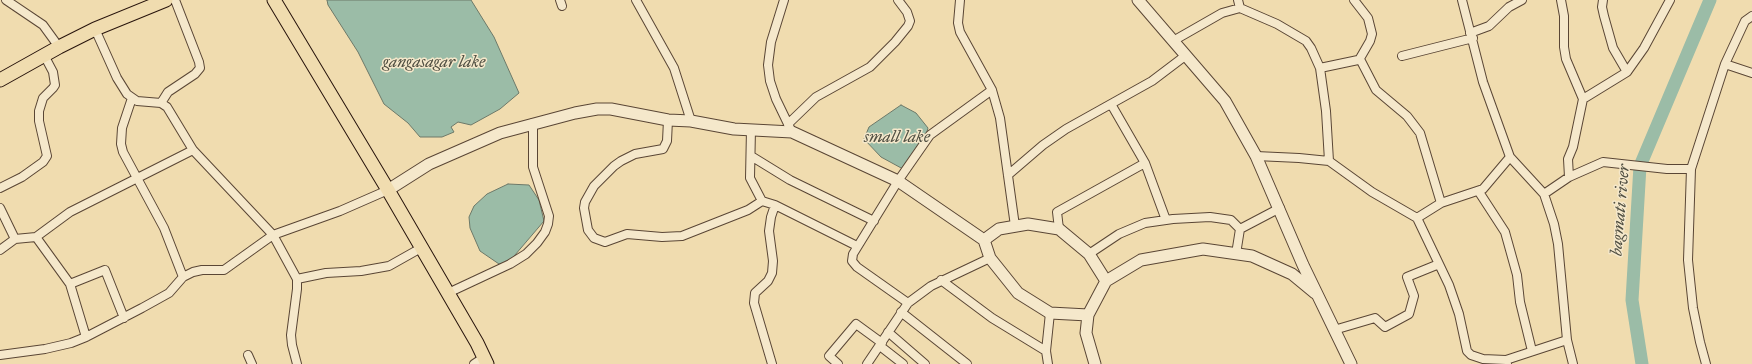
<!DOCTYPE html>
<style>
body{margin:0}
canvas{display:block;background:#f0dcaf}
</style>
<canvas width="1752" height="364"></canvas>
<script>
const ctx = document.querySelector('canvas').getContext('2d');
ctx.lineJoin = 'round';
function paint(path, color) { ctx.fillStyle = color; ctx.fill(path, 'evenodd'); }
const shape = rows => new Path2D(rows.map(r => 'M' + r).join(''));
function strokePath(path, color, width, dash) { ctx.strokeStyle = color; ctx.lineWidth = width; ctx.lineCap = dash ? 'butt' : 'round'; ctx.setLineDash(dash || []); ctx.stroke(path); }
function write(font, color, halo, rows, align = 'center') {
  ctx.font = font + ' "IM FELL Great Primer",serif'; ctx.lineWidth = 3; ctx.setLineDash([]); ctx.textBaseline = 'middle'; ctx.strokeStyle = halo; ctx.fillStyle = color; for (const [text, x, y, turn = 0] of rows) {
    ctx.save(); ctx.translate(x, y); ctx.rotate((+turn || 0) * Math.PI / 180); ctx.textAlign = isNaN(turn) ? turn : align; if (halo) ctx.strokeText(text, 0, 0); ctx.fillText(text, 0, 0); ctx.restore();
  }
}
const water = shape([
 [327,0,471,0,494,37,519,93,500,109,471,125,458,122,451,127,454,132,442,137,420,137,408,123,384,104,358,52,328,5,327,0],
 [901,105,916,113,928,128,924,143,903,169,881,157,864,139,869,127,901,105],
 [508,184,529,185,539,200,544,221,509,262,499,264,480,251,470,228,469,217,474,206,487,194,508,184]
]);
paint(water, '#9bbca7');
strokePath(water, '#6d7969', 1);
strokePath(shape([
 [1642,364,1632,300,1640,166,1710,0]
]), '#9bbca7', 13);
const minor = shape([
 [6,0,43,25,59,47],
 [560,0,562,6],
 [636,0,674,68,691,121],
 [784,0,771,42,768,65,770,81,776,99,790,128],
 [960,0,958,23,960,32,992,90,1000,118,1015,226],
 [1238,0,1240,8],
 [1354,0,1368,18,1372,34,1370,41,1359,60],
 [1462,0,1483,82,1510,157,1544,194,1554,224,1558,244,1567,340,1506,360],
 [1561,0,1564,16,1564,47,1566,59,1583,99,1573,147,1568,159,1569,177],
 [1603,0,1602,7,1604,16,1613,48,1627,72],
 [95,29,117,78,127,94,137,101,161,103,167,107,193,150,273,235,297,279,297,289,291,335,292,345,297,364],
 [1470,33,1489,26,1509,7,1522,0],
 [1173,41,1222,13,1240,8,1277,24,1306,41,1311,48,1320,68,1326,111,1329,161],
 [1402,56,1473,38],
 [1725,64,1752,73],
 [1320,68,1358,60,1361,61,1376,90,1407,116,1420,133,1441,203],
 [132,98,122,128,121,144,123,152,164,228,183,277],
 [1583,99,1627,72,1644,48,1670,0],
 [161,103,168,92,195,74,200,68,199,62,175,0],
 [668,120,667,141,663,149,635,154,621,161,614,166,594,186,585,202,584,208,588,230,594,238,605,242,627,234,662,237,682,236,748,210,762,201,775,205,857,246],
 [788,124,816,97,870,67,895,42,908,26,910,21,907,12,898,0],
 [751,129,750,178,762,201],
 [751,156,790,180,874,221],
 [1256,156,1299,158,1329,161,1372,192,1417,218,1449,285,1459,314,1467,351,1471,355,1483,359,1506,360,1507,364],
 [1145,163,1166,220],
 [1691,169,1725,64,1745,21,1752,16],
 [1008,175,1043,145,1066,129,1152,81,1185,56],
 [0,188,22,177,43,162,47,156,39,121,39,111,43,98,53,88,55,85,53,72,44,55],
 [1479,192,1505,232,1517,275,1520,302,1532,351],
 [1544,194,1569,177,1603,162,1667,169,1691,169,1688,260,1693,308,1700,342,1706,364],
 [0,208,15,239],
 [1417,218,1441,203,1483,189,1510,157],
 [1059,229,1057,212,1145,163,1111,104],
 [36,237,70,212,193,150],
 [0,250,15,239,36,237,70,284,86,337],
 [1089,254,1119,234,1145,223,1173,219,1210,217,1231,220,1240,229],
 [1236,254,1240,229,1280,208],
 [297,279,326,273,361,271,389,266,421,248],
 [941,280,992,318,1046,351],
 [70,284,105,270,124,318],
 [448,293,510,264,526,254,537,243,545,232,548,224,549,216,533,167,533,123],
 [908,303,857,267,852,261,853,254,898,181,930,135,992,90],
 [901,312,967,364],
 [1334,330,1375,318,1385,327,1409,314,1414,296,1407,277,1439,264],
 [888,332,925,364],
 [1567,340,1573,364],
 [880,346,903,364],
 [0,355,45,349,71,343,86,337,142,308,169,293,183,277,193,272,202,270,224,270,273,235,340,211,388,190],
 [248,355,252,364],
 [474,364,483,358],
 [772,364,754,303,755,293,768,281,772,273,773,261,769,231,771,217,775,205],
 [838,364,829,356,856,324,882,343],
 [867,364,908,303,931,286,990,258],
 [1048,364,1046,351,1050,313]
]);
const tertiary = shape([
 [1138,0,1225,101,1256,156,1303,265,1351,364],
 [388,190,429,164,500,133,575,113,597,109,611,109,668,120,691,121,734,129,792,132,898,181,984,240,990,258,1018,293,1050,313,1088,315],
 [984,240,999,229,1028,224,1059,229,1089,254,1106,281],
 [1095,364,1086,333,1088,315,1106,281,1141,260,1203,249,1252,256,1292,274,1315,293]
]);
const primary = shape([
 [274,0,388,190,477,343,487,364],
 [0,80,59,47,95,29,166,0]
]);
strokePath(minor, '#5a4635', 10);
strokePath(tertiary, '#5a4635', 13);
strokePath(primary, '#28140c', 15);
strokePath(minor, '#f5e8cb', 8);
strokePath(tertiary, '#f5e8cb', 11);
strokePath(primary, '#f0dcaf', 13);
write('italic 17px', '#504f42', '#f5e8cb', [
 ["gangasagar lake",434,63],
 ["small lake",897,138],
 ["bagmati river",1621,210,-85]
]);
</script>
